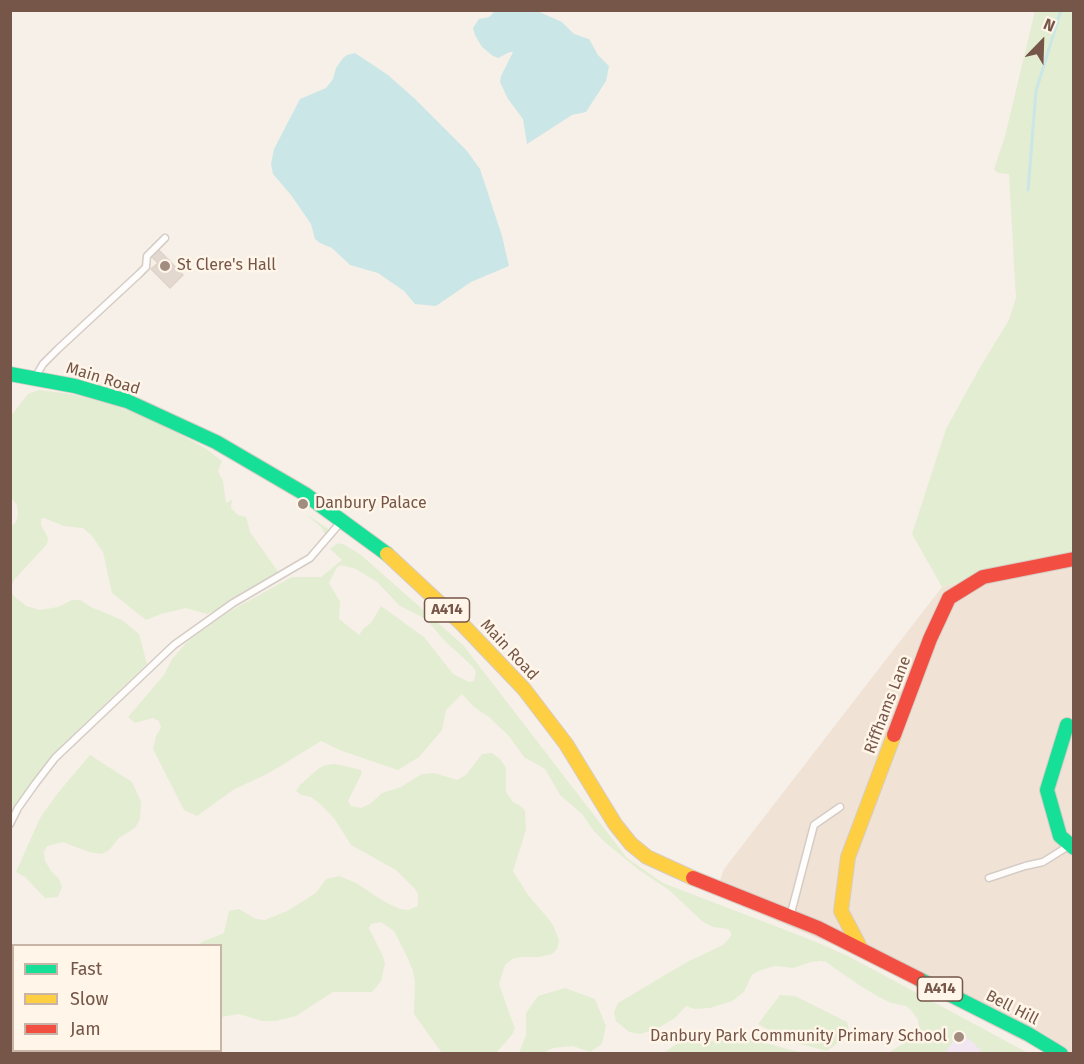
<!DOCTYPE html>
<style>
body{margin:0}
#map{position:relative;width:1084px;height:1064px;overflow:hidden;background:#f7f0e8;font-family:"Fira Sans",sans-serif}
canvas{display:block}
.frame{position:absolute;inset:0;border:12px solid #755648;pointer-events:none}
.legend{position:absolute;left:12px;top:944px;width:210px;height:108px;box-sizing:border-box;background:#fff5e8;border:2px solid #c8b5a8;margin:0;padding:8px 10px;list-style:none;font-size:18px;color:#755648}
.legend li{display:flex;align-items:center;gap:12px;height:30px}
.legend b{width:30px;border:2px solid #c8b5a8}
.north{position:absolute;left:1012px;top:12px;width:60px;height:60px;-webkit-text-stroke:4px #fff5e8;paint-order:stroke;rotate:23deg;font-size:16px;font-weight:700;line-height:24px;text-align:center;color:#755648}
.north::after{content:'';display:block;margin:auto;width:21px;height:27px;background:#755648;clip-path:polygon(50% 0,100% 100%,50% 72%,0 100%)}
</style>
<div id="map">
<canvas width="1084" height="1064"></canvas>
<div class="frame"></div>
<ul class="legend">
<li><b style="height:8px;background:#16e098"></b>Fast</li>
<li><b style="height:8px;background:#ffcf43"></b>Slow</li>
<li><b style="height:8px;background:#f24e42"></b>Jam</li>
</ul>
<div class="north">N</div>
</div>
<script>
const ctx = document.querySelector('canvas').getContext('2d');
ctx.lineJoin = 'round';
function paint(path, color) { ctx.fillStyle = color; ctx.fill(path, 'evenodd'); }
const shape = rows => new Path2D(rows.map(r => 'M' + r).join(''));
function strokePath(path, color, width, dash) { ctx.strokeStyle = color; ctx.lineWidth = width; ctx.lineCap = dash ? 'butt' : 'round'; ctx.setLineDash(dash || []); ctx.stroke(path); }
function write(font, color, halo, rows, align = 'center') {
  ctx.font = font + ' "Fira Sans",sans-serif'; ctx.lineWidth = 5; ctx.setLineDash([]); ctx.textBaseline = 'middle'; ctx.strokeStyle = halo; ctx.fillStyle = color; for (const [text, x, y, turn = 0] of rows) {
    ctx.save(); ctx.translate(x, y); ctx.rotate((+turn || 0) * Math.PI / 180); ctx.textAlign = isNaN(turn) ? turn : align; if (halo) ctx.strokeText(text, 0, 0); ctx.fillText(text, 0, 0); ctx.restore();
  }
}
paint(shape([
 [1073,551,1073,1053,1046,1053,853,953,715,895,724,869,942,587]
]), '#f0e3d5');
paint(shape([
 [945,1021,1012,1054,935,1054]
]), '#f2e6f1');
paint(shape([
 [1035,11,1073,11,1073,556,1046,558,942,587,912,534,946,429,979,369,1009,320,1016,298,1009,174,998,173,994,169,1005,136],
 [39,390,71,394,116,406,153,420,205,448,222,461,218,471,223,481,226,503,232,500,231,508,238,515,246,517,250,532,279,573,308,555,325,535,322,528,306,514,330,530,328,536,309,557,217,610,207,614,186,608,161,614,146,620,112,593,103,552,92,536,83,528,64,526,44,518,41,519,41,525,48,538,47,544,14,580,11,589,13,595,26,606,40,610,58,607,72,600,80,600,91,607,122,620,139,634,147,664,80,728,39,773,11,818,10,527,16,522,18,514,17,505,11,498,10,417,28,394],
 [338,543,345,545,361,555,463,645,627,858,663,883,814,941,850,957,1028,1053,982,1053,975,1044,966,1037,954,1040,945,1053,888,1053,906,1042,917,1032,919,1027,918,1020,911,1010,906,1006,891,1003,879,997,859,985,826,962,820,961,811,962,793,968,775,966,758,971,752,975,744,992,732,1001,710,1008,695,1009,686,1006,675,1018,656,1029,640,1034,629,1032,616,1021,614,1012,618,1003,687,962,723,945,731,936,731,933,728,929,713,927,703,922,669,890,639,870,606,843,593,830,583,815,560,795,545,769,524,757,509,736,489,717,474,707,462,694,446,710,442,730,419,757,398,770,342,751,321,741,269,773,233,790,197,816,184,810,153,749,156,736,161,728,159,721,153,718,135,723,128,717,164,675,172,659,189,640,230,611,292,577,321,577,342,560,330,549],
 [341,565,356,569,377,582,400,606,426,619,443,639,473,667,476,672,474,681,469,682,453,674,424,637,381,606,371,623,364,628,359,635,339,619,340,602,329,583,337,567],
 [492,753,500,759,506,768,506,792,513,802,522,807,525,811,526,830,513,871,528,895,552,923,559,940,557,949,552,954,539,957,521,957,512,959,505,965,499,984,515,1029,511,1036,496,1053,442,1053,414,1014,415,982,413,971,408,959,394,931,381,922,371,924,369,928,382,954,385,963,381,981,372,992,333,992,296,1016,276,1021,262,1021,239,1014,221,1017,220,946,199,945,202,942,224,933,229,911,239,909,256,919,265,920,289,910,316,893,326,879,339,876,356,883,385,902,400,909,408,910,418,906,418,894,415,889,396,870,351,845,334,818,319,803,311,797,301,795,296,791,300,785,318,769,325,765,336,764,361,770,362,773,348,801,351,806,361,808,370,804,382,793,401,787,422,774,434,773,457,780,466,775,482,754],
 [90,755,132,782,141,801,140,819,135,828,119,838,109,850,102,854,89,852,63,842,47,846,44,852,45,861,51,871,59,879,62,887,58,897,45,898,25,877,16,872,40,818,57,794],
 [565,988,595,999,606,1026,602,1044,590,1052,573,1046,553,1048,543,1053,519,1053,526,1035,526,1013,538,996],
 [780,995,795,996,847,1022,850,1034,827,1051,789,1041,758,1024],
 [723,1038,747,1038,802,1053,663,1053,683,1040,712,1041]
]), '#e3edd2');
paint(shape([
 [495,11,537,11,562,22,574,34,589,39,598,55,609,66,606,81,586,112,572,115,527,144,523,119,508,99,500,82,501,76,513,52,510,52,498,58,493,56,482,47,475,35,473,28,479,19,489,17],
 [355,53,388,75,414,98,467,151,480,169,502,236,509,266,471,282,436,306,415,304,404,291,378,273,350,265,332,248,320,243,315,239,311,224,291,195,273,174,271,164,274,149,300,99,326,88,333,79,336,68,343,58,347,55]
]), '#cae6e7');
strokePath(shape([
 [1028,190,1036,91,1061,10]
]), '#cae6e7', 3);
const building = shape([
 [157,248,183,275,170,288,151,269,158,263,150,255,157,248]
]);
paint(building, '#e3d8cf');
strokePath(building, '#e0d3ca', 1.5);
const lane = shape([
 [36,376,43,364,58,349,139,274,146,267,147,256,165,238],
 [10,824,18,808,35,784,55,758,174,645,233,603,310,558,340,523],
 [989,878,1025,866,1043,862,1067,847],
 [791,913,814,825,840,807]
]);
const fast = shape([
 [10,374,75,386,127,401,216,442,305,494,387,554],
 [1067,725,1047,790,1060,836,1074,848],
 [919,979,1028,1034,1061,1054]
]);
const slow = shape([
 [387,554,462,624,524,689,566,744,615,824,631,844,647,857,693,878],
 [861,949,841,911,848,857,894,735]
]);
const jam = shape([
 [894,735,930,639,949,598,983,577,1074,559],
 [693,878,818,928,919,979]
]);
strokePath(lane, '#d5ccc5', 9);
strokePath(fast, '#d6ccc4', 16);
strokePath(slow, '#d6ccc4', 16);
strokePath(jam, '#d6ccc4', 16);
strokePath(lane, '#fefdfc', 6);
strokePath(fast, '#16e098', 14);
strokePath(slow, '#ffcf43', 14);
strokePath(jam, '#f24e42', 14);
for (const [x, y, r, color] of [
 [165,266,6,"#a28c80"],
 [303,504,6,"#a28c80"],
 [959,1037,6,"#a28c80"]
]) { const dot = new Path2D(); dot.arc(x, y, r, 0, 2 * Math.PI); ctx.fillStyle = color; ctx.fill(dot); strokePath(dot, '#fff5e8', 2); }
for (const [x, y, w] of [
 [447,610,45],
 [940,989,45]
]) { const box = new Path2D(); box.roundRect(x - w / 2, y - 12, w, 24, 4.5); ctx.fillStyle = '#fff5e8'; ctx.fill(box); strokePath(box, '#755648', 1.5); }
write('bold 15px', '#755648', null, [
 ["A414",447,610],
 ["A414",940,989]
]);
write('16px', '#755648', '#fff5e8', [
 ["St Clere's Hall",177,266],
 ["Danbury Palace",315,504],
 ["Danbury Park Community Primary School",947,1037,"right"]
], 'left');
write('16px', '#755648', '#fff5e8', [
 ["Main Road",103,379,17],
 ["Main Road",509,650,47],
 ["Riffhams Lane",888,705,-69],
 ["Bell Hill",1012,1008,27]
]);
</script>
